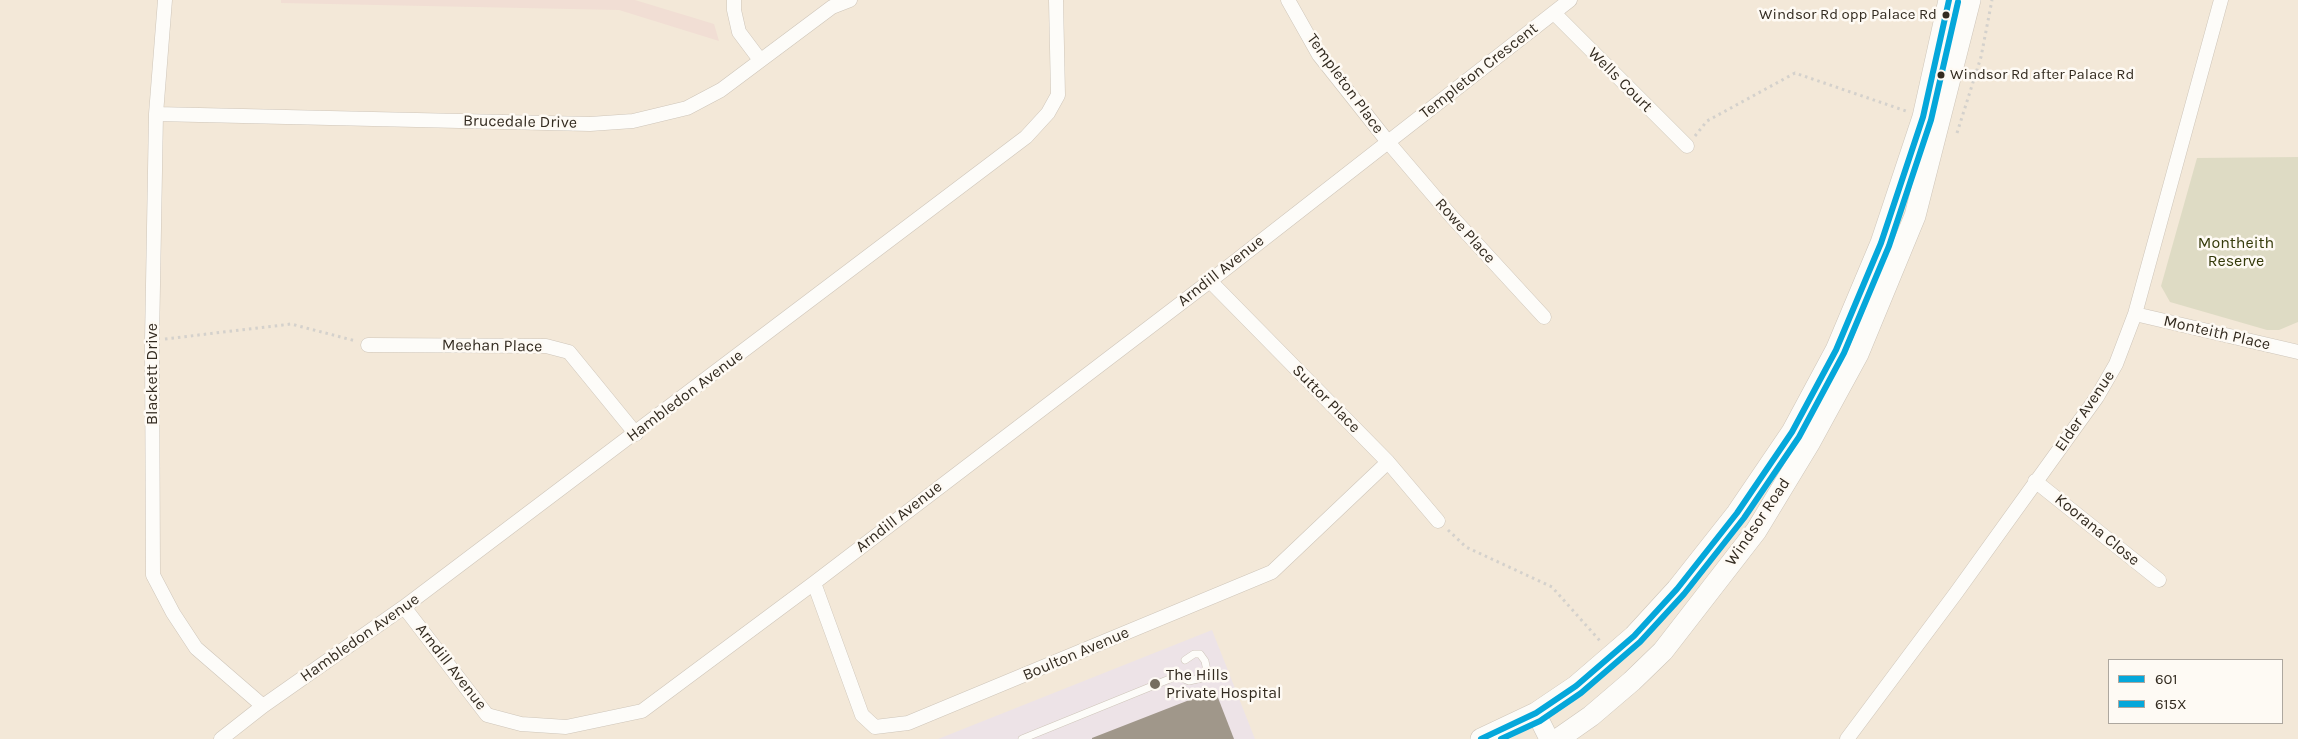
<!DOCTYPE html>
<style>
body{margin:0}
#map{position:relative;width:2298px;height:739px;overflow:hidden;background:#f3e8d8;font-family:Karla,sans-serif}
canvas{display:block}
.legend{position:absolute;left:2108px;top:659px;width:175px;height:65px;box-sizing:border-box;background:#fefaf4;border:1px solid #ada79f;margin:0;padding:6px 9px;list-style:none;font-size:15px;color:#332b20}
.legend li{display:flex;align-items:center;gap:10px;height:25px}
.legend b{width:25px;border:1px solid #ada79f}
</style>
<div id="map">
<canvas width="2298" height="739"></canvas>
<ul class="legend">
<li><b style="height:6px;background:#05a7da"></b>601</li>
<li><b style="height:6px;background:#05a7da"></b>615X</li>
</ul>
</div>
<script>
const ctx = document.querySelector('canvas').getContext('2d');
ctx.lineJoin = 'round';
function paint(path, color) { ctx.fillStyle = color; ctx.fill(path, 'evenodd'); }
const shape = rows => new Path2D(rows.map(r => 'M' + r).join(''));
function strokePath(path, color, width, dash) { ctx.strokeStyle = color; ctx.lineWidth = width; ctx.lineCap = dash ? 'butt' : 'round'; ctx.setLineDash(dash || []); ctx.stroke(path); }
function write(font, color, halo, rows, align = 'center') {
  ctx.font = font + ' Karla,sans-serif'; ctx.lineWidth = 5; ctx.setLineDash([]); ctx.textBaseline = 'middle'; ctx.strokeStyle = halo; ctx.fillStyle = color; for (const [text, x, y, turn = 0] of rows) {
    ctx.save(); ctx.translate(x, y); ctx.rotate((+turn || 0) * Math.PI / 180); ctx.textAlign = isNaN(turn) ? turn : align; if (halo) ctx.strokeText(text, 0, 0); ctx.fillText(text, 0, 0); ctx.restore();
  }
}
paint(shape([
 [281,0,635,0,714,24,719,41,619,10,281,3]
]), '#f1ded4');
paint(shape([
 [1212,630,1255,739,938,739]
]), '#ede3e7');
paint(shape([
 [2298,157,2298,322,2279,330,2267,330,2170,302,2161,286,2197,158]
]), '#dedbc4');
paint(shape([
 [1215,690,1234,739,1092,739,1092,738]
]), '#a0978a');
const service = shape([
 [1022,739,1177,676,1189,681,1202,678,1207,671,1205,661,1200,654,1194,654,1185,660]
]);
const minor = shape([
 [165,0,156,114,152,341,153,575,173,613,196,648,263,706],
 [734,0,734,10,739,32,760,60],
 [1288,0,1319,55,1388,142,1452,217,1544,317],
 [1554,13,1687,146],
 [156,114,590,124,633,121,687,108,721,90,832,7,850,0],
 [1210,281,1388,462,1438,521],
 [2135,314,2298,352],
 [368,345,546,346,569,352,636,434],
 [2035,481,2159,580],
 [814,583,862,715,875,727,908,723,1272,572,1388,462],
 [404,607,487,715,521,724,566,727,642,711,814,583,1210,281,1570,0],
 [221,739,263,706,404,607,1026,137,1048,113,1058,95,1056,0],
 [1847,739,1956,593,2097,397,2116,364,2135,314,2221,0]
]);
const secondary = shape([
 [1536,713,1549,739]
]);
const primary = shape([
 [1481,739,1536,713,1576,686,1634,636,1677,589,1737,513,1792,432,1836,350,1881,243,1923,117,1949,0],
 [1558,739,1591,716,1632,681,1663,651,1756,531,1810,442,1858,354,1915,216,1970,0]
]);
strokePath(service, '#cec5b9', 8);
strokePath(minor, '#cec5b9', 15);
strokePath(secondary, '#cec5b9', 20);
strokePath(primary, '#cec5b9', 22);
strokePath(shape([
 [1957,133,1981,57,1992,0],
 [1695,136,1707,121,1795,73,1906,111],
 [165,339,291,324,356,341],
 [1448,530,1466,547,1552,587,1601,642]
]), '#d4d1cc', 3, [2.5, 4]);
strokePath(service, '#fdfcf9', 7);
strokePath(minor, '#fdfcf9', 14);
strokePath(secondary, '#fdfcf9', 19);
strokePath(primary, '#fdfcf9', 21);
strokePath(shape([
 [1481,739,1536,713,1576,686,1634,636,1677,589,1737,513,1792,432,1836,350,1881,243,1923,117,1949,0]
]), '#05a7da', 6);
strokePath(shape([
 [1501,739,1540,721,1581,693,1640,642,1684,594,1744,518,1799,437,1844,353,1889,246,1931,120,1958,2]
]), '#05a7da', 6);
for (const [x, y, r, color] of [
 [1946,15,4.5,"#332b20"],
 [1941,75,4.5,"#332b20"],
 [1155,684,6,"#766d60"]
]) { const dot = new Path2D(); dot.arc(x, y, r, 0, 2 * Math.PI); ctx.fillStyle = color; ctx.fill(dot); strokePath(dot, '#fefaf4', 2); }
write('15px', '#332b20', '#fefaf4', [
 ["Windsor Rd opp Palace Rd",1937,15],
 ["Windsor Rd after Palace Rd",1950,75,"left"]
], 'right');
write('16px', '#332b20', '#fefaf4', [
 ["Templeton Crescent",1479,71,-38],
 ["Wells Court",1620,80,45],
 ["Templeton Place",1345,84,54],
 ["Brucedale Drive",520,122,1],
 ["Rowe Place",1465,231,48],
 ["Arndill Avenue",1221,271,-38],
 ["Monteith Place",2217,333,13],
 ["Meehan Place",492,346,1],
 ["Blackett Drive",152,374,-90],
 ["Hambledon Avenue",685,396,-37],
 ["Suttor Place",1326,399,45],
 ["Elder Avenue",2085,411,-56],
 ["Arndill Avenue",899,517,-38],
 ["Windsor Road",1758,522,-56],
 ["Koorana Close",2097,530,39],
 ["Hambledon Avenue",360,638,-35],
 ["Boulton Avenue",1076,654,-23],
 ["Arndill Avenue",451,667,52]
]);
write('16px', '#343a0a', '#fefaf4', [
 ["Montheith",2236,243],
 ["Reserve",2236,261]
]);
write('16px', '#332b20', '#fefaf4', [
 ["The Hills",1166,675],
 ["Private Hospital",1166,693]
], 'left');
</script>
